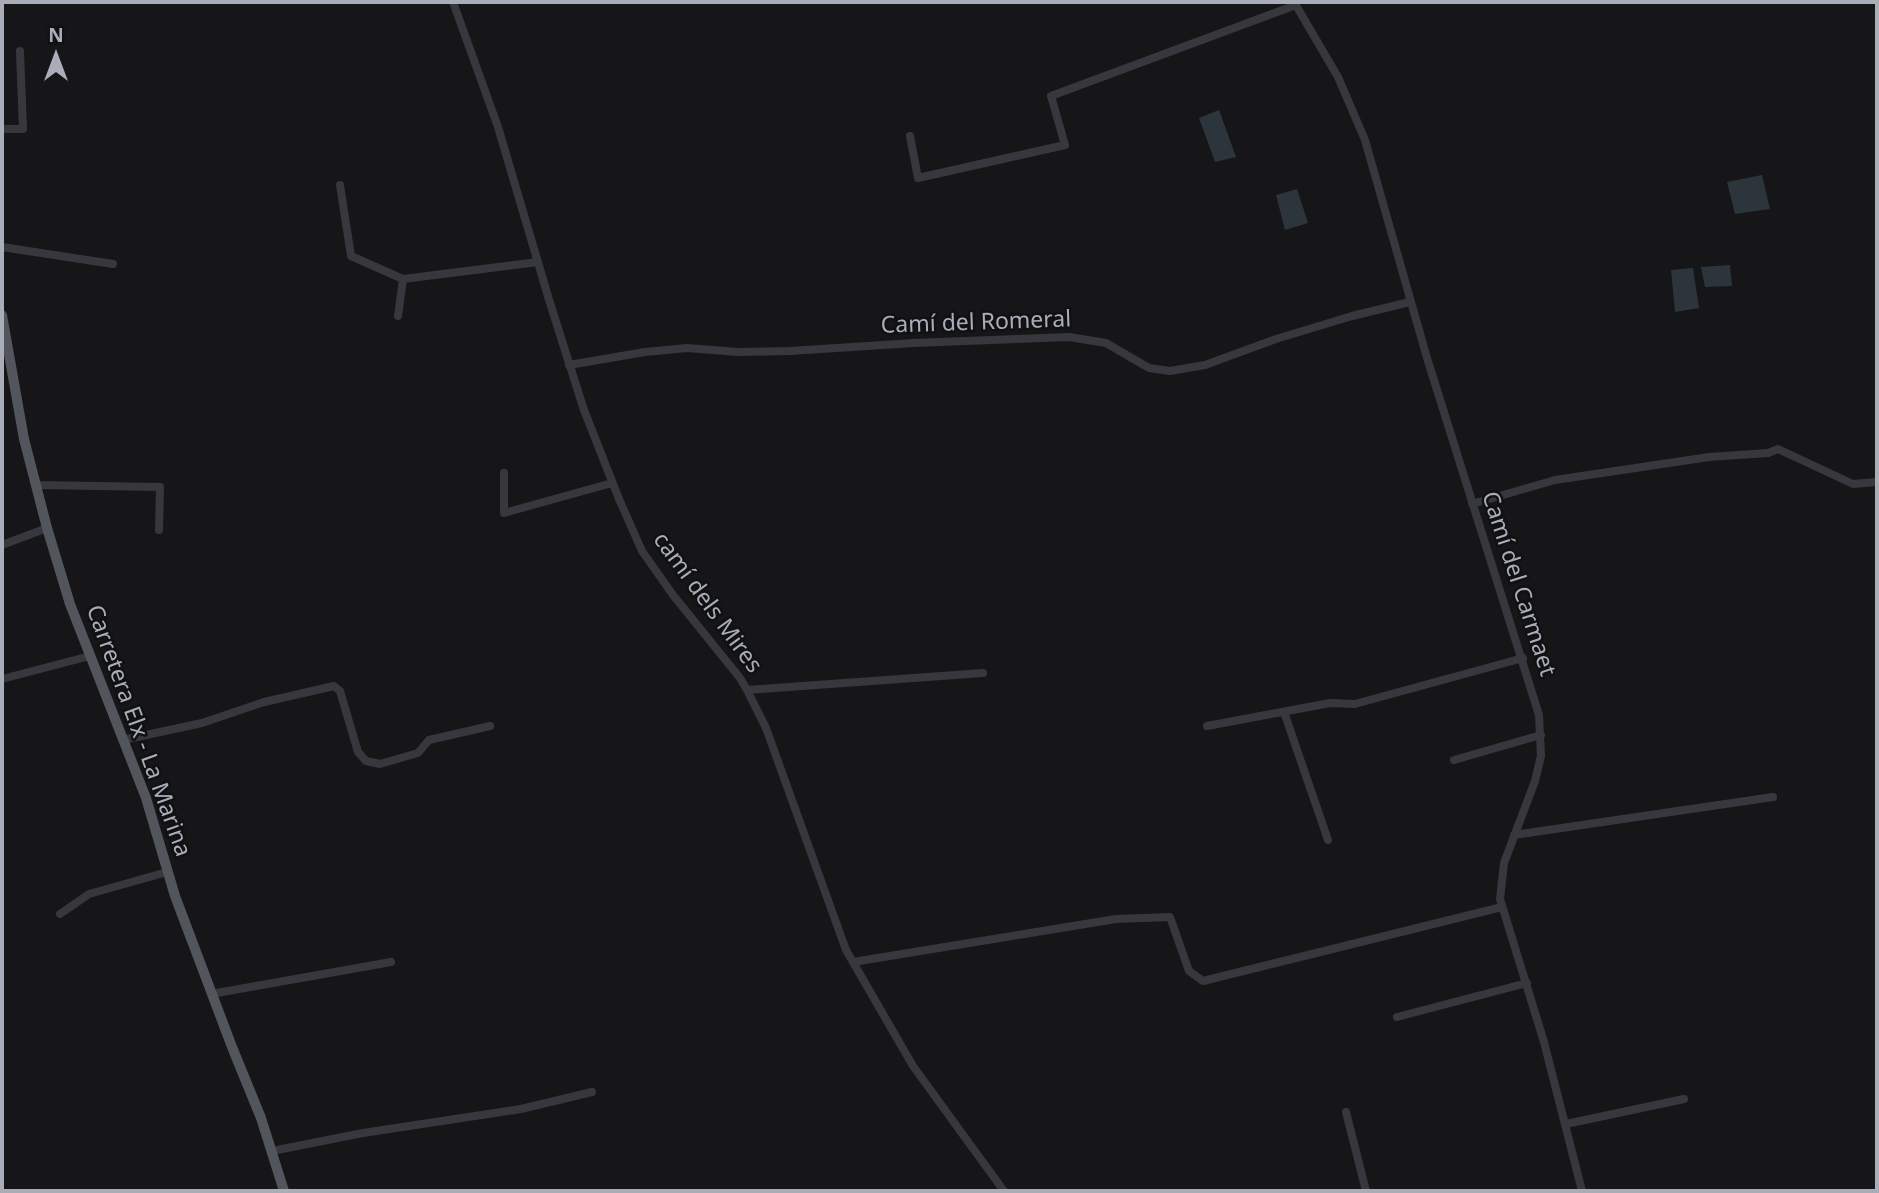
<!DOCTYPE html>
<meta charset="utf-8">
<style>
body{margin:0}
#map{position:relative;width:1879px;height:1193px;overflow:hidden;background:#161618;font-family:"Noto Sans",sans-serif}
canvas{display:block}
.frame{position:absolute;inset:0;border:4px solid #a8adb8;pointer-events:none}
.north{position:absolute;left:21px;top:21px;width:70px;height:70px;-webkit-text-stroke:5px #111113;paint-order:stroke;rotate:0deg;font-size:19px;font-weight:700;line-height:28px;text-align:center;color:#a8adb8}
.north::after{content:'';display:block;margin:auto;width:24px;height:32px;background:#a8adb8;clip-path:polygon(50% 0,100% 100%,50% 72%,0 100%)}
</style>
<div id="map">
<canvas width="1879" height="1193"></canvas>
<div class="frame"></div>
<div class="north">N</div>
</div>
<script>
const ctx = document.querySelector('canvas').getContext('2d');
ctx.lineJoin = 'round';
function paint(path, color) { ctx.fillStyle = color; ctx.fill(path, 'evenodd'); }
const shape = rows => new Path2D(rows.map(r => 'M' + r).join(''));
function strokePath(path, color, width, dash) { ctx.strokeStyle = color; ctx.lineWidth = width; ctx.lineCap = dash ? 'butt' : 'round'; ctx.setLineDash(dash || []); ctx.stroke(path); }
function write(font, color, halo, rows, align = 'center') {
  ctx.font = font + ' "Noto Sans",sans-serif'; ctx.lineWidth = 5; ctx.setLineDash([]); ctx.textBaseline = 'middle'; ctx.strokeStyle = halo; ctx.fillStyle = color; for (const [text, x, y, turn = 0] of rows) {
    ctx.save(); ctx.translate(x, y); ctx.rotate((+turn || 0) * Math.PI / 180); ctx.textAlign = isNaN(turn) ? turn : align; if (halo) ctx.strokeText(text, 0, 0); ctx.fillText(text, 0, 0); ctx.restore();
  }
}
paint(shape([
 [1219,110,1236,157,1215,162,1199,118],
 [1762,175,1770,209,1735,214,1727,182],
 [1297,189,1308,223,1285,230,1276,195],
 [1730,265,1732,286,1705,287,1701,267],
 [1693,268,1699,308,1675,312,1671,270]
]), '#2c353c');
strokePath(shape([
 [453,2,498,127,550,303,584,410,619,499,642,551,673,595,740,678,747,690,766,728,846,950,913,1066,1004,1191],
 [1294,2,1338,77,1365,140,1427,358,1539,715,1541,756,1535,781,1504,863,1500,899,1544,1042,1582,1191],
 [2,129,23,129,20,51],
 [910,136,918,178,1065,145,1051,96,1296,5],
 [340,185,351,256,403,279,538,262],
 [2,247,113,264],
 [398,316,403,279],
 [569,365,645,352,687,348,738,352,790,351,914,343,1069,337,1106,343,1149,368,1170,371,1205,365,1276,339,1352,316,1410,302],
 [504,473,504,513,612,483],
 [36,485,160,487,159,530],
 [1472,504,1555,480,1709,457,1768,453,1778,449,1853,484,1877,482],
 [2,545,47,528],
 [2,679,90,656],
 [747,690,983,673],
 [1284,712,1328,840],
 [1207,726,1330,703,1355,704,1523,658],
 [123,740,202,723,264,702,334,686,340,691,358,752,366,761,380,764,418,753,429,740,490,726],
 [1454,760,1541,735],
 [1514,835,1773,797],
 [60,914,89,894,167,872],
 [853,962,1116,919,1170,917,1189,971,1203,981,1502,907],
 [211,994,391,962],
 [1397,1017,1527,983],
 [1346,1112,1366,1191],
 [1566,1124,1684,1099],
 [272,1151,363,1133,521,1109,592,1092]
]), '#37383d', 8);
strokePath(shape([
 [2,315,24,439,47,528,70,604,146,798,175,896,232,1047,261,1118,284,1191]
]), '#53555c', 10);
write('23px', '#a8adb8', '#111113', [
 ["Camí del Romeral",976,323,-2],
 ["Camí del Carmaet",1518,584,72],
 ["camí dels Mires",707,603,54],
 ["Carretera Elx - La Marina",138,731,70]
]);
</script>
